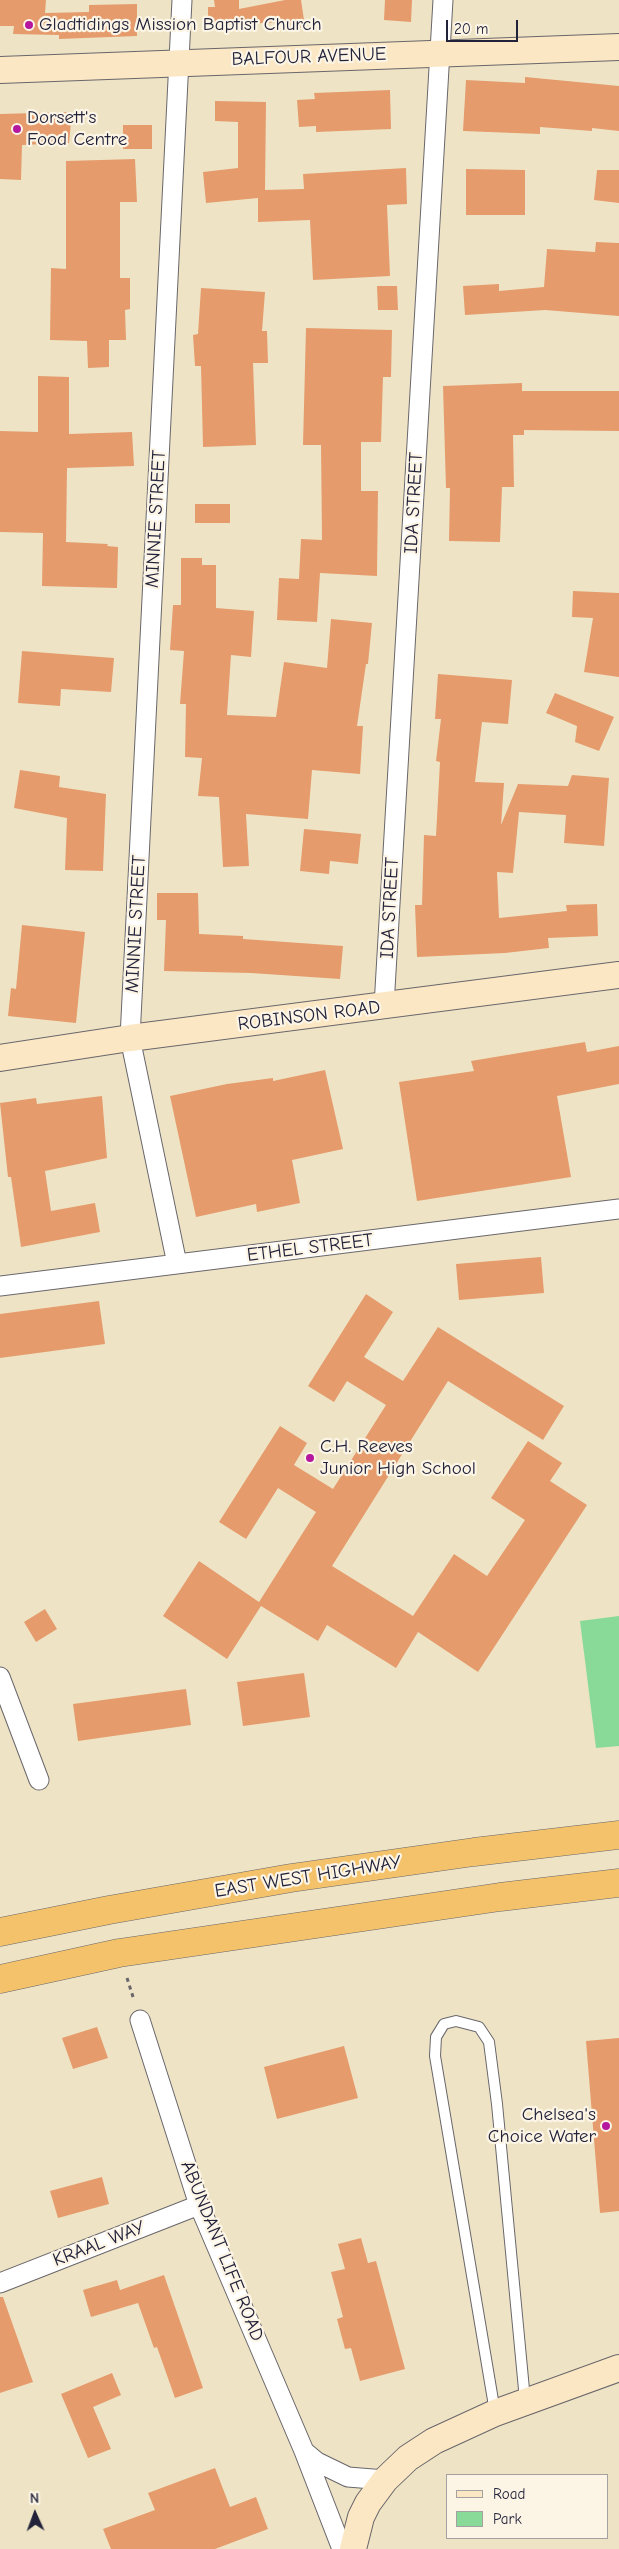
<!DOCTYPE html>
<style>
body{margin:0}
#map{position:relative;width:619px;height:2549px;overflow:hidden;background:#eee4c5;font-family:"Comic Neue",sans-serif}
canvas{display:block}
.legend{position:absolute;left:446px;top:2474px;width:162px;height:65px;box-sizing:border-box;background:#fcf5e5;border:1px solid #a5a1a1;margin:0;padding:6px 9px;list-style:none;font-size:15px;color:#22223b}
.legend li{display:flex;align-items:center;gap:10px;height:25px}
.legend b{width:25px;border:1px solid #a5a1a1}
.north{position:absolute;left:10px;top:2489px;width:50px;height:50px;-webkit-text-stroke:4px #fcf5e5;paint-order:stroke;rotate:358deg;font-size:14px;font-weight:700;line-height:20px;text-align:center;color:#22223b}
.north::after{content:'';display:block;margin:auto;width:18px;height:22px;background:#22223b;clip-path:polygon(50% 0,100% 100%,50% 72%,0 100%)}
.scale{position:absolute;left:446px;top:20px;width:72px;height:22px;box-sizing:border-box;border:2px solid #22223b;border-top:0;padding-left:6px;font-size:15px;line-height:18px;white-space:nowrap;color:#22223b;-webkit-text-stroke:4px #fcf5e5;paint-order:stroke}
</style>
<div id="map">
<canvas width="619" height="2549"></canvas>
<ul class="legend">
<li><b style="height:6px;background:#fbe7c3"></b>Road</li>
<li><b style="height:14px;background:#89d998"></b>Park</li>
</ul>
<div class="north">N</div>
<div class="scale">20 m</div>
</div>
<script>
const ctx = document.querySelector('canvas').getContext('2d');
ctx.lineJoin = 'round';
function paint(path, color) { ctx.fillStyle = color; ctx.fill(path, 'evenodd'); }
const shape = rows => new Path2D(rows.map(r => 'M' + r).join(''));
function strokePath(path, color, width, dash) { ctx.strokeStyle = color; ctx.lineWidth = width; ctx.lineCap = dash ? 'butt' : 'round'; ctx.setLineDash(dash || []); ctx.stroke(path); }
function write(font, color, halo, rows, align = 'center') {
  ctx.font = font + ' "Comic Neue",sans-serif'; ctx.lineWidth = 4.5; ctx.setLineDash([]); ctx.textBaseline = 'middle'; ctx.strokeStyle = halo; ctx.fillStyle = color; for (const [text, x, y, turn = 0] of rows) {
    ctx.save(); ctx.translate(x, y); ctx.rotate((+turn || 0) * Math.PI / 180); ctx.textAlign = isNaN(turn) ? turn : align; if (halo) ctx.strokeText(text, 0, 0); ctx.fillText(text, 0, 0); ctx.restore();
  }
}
paint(shape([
 [619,1616,619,1746,596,1748,580,1621]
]), '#89d998');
paint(shape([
 [0,0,46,0,45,13,89,12,89,5,137,4,137,36,59,39,59,35,13,34,14,26,0,26],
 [214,0,239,0,239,9,285,0,301,0,305,27,283,30,282,22,208,26,208,7,215,7],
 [385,0,412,0,411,22,384,20],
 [525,77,619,86,619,131,592,128,592,131,540,127,540,134,463,131,466,80,525,83],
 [390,90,391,129,316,132,316,126,299,127,297,100,315,99,314,93],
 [215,101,266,102,265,190,304,189,303,174,406,168,407,204,387,205,390,276,313,280,310,220,258,222,258,198,206,203,203,172,238,168,238,122,215,121],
 [72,112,69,143,22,145,21,180,0,179,0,114],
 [123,125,152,125,152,149,123,149],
 [135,159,137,202,120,202,120,278,130,278,130,309,125,310,126,340,109,340,109,367,88,368,87,341,50,340,51,268,66,269,66,161],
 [466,169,525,170,525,215,466,215],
 [597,170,619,170,619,203,594,200],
 [596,242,619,243,619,316,545,310,465,315,463,286,499,284,499,291,544,287,547,249,595,252],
 [377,286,397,286,398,310,378,310],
 [201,288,265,292,262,331,267,331,268,363,253,363,256,445,203,447,201,366,195,366,193,335,198,334],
 [306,328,392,330,391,377,383,377,381,442,361,442,361,491,378,491,377,576,320,573,317,622,277,620,279,578,299,579,301,539,322,540,321,445,303,445],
 [38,376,69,377,69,434,132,432,134,466,67,468,66,542,108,544,107,546,118,547,117,588,42,586,43,533,0,532,0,431,38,432],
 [522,383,522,391,619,391,619,431,524,430,524,435,513,435,514,487,502,487,500,542,449,541,450,488,446,488,443,386],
 [195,504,230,504,230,523,195,523],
 [181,558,202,558,202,565,216,565,216,608,254,611,251,657,231,655,227,715,276,717,284,662,327,668,331,619,372,623,368,664,366,664,357,726,363,726,360,774,312,770,308,819,246,814,249,866,223,867,219,797,198,796,202,758,185,757,186,704,180,704,184,651,170,650,173,605,181,605],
 [573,591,619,593,619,677,584,672,593,618,572,617],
 [22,651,114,658,111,692,61,689,60,706,18,703],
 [438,674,512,680,508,724,482,722,475,782,504,783,501,825,518,784,568,786,572,775,609,778,604,846,564,843,566,815,519,812,513,873,497,872,499,918,567,911,566,905,597,904,598,936,548,938,549,948,505,953,417,957,415,905,422,905,424,835,436,836,440,762,436,761,441,719,435,719],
 [555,693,614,717,599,751,575,742,577,726,546,713],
 [20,770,60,776,59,787,106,794,103,871,65,870,67,818,14,808],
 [304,829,361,834,358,864,330,861,329,874,300,871],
 [157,893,198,893,199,934,243,936,243,939,343,946,340,979,251,973,164,971,166,920,157,920],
 [22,925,85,932,76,1023,8,1016,11,988,16,989],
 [585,1042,587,1052,619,1046,619,1084,557,1096,571,1177,417,1201,399,1082,474,1071,471,1061],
 [325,1070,343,1149,292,1160,300,1203,257,1212,256,1204,196,1217,170,1096,227,1084,273,1078,273,1081],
 [102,1096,107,1158,45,1171,51,1211,95,1203,100,1232,21,1247,11,1177,8,1177,0,1103,36,1098,37,1104],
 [541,1257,544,1293,459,1300,456,1264],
 [366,1294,393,1312,364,1357,403,1381,438,1327,564,1406,543,1440,448,1381,332,1566,413,1616,454,1554,487,1576,525,1520,491,1498,528,1441,562,1463,550,1481,587,1505,478,1672,418,1632,396,1668,327,1625,318,1641,261,1606,227,1659,163,1616,199,1561,259,1602,316,1512,278,1488,246,1539,219,1522,280,1426,307,1443,294,1465,333,1489,386,1405,347,1381,334,1402,308,1386],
 [99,1301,105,1344,0,1358,0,1314],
 [45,1609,57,1629,36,1642,24,1622],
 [304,1673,310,1717,243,1726,237,1682],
 [186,1689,191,1725,78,1741,73,1704],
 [97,2027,108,2058,73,2069,62,2038],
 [619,2038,619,2211,600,2213,586,2041],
 [344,2046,358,2098,277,2119,264,2067],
 [102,2177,109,2204,58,2218,50,2191],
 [361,2238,368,2263,376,2261,405,2369,360,2381,351,2348,345,2349,337,2319,343,2317,331,2272,345,2269,338,2244],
 [164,2275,203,2388,175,2398,157,2347,154,2348,138,2303,91,2317,83,2290,117,2280,120,2290],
 [0,2297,3,2297,33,2382,0,2393],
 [112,2373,121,2395,93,2407,111,2449,88,2458,61,2394],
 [215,2468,230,2507,256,2497,268,2529,215,2549,111,2549,103,2529,155,2510,148,2493]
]), '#e59b6c');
const lane = shape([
 [495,2412,435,2056,436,2037,444,2024,456,2021,479,2027,489,2042,497,2104,525,2400]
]);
const street = shape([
 [384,1006,443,0],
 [177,1264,130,1038,182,0],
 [0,1286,619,1209],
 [0,1677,39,1780],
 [140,2020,199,2205,304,2451,342,2549],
 [0,2283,199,2205],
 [305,2452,317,2462,348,2477,385,2480]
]);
const secondary = shape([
 [0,70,619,47],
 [0,1058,130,1038,619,975],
 [353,2549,361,2517,368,2503,385,2480,408,2458,434,2441,495,2413,619,2368]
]);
const highway = shape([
 [0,1932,109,1910,291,1878,474,1852,619,1835],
 [0,1979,119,1953,500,1897,619,1883]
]);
strokePath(lane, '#69666b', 12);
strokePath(street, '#69666b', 21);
strokePath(secondary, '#69666b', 28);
strokePath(highway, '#69666b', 29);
strokePath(shape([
 [127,1978,134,2000]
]), '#69666b', 3, [4, 4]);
strokePath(lane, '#fff', 10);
strokePath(street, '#fff', 19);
strokePath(secondary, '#fbe7c3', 26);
strokePath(highway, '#f4c26a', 28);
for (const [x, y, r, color] of [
 [29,25,5,"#b5179e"],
 [17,129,5,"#b5179e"],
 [310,1458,5,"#b5179e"],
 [606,2126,5,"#b5179e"]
]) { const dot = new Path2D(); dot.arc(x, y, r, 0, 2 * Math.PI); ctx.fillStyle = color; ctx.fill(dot); strokePath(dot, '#fcf5e5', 2); }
write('19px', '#22223b', '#fcf5e5', [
 ["Gladtidings Mission Baptist Church",39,25],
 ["Dorsett's",27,118],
 ["Food Centre",27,140],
 ["C.H. Reeves",320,1447],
 ["Junior High School",320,1469],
 ["Chelsea's",596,2115,"right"],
 ["Choice Water",596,2137,"right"]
], 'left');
write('19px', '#22223b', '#fcf5e5', [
 ["BALFOUR AVENUE",309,57,-2],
 ["IDA STREET",414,503,-87],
 ["MINNIE STREET",156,519,-87],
 ["IDA STREET",390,908,-87],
 ["MINNIE STREET",136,924,-87],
 ["ROBINSON ROAD",309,1016,-7],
 ["ETHEL STREET",310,1248,-7],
 ["EAST WEST HIGHWAY",308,1877,-9],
 ["KRAAL WAY",99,2244,-21],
 ["ABUNDANT LIFE ROAD",222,2251,68]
]);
</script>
